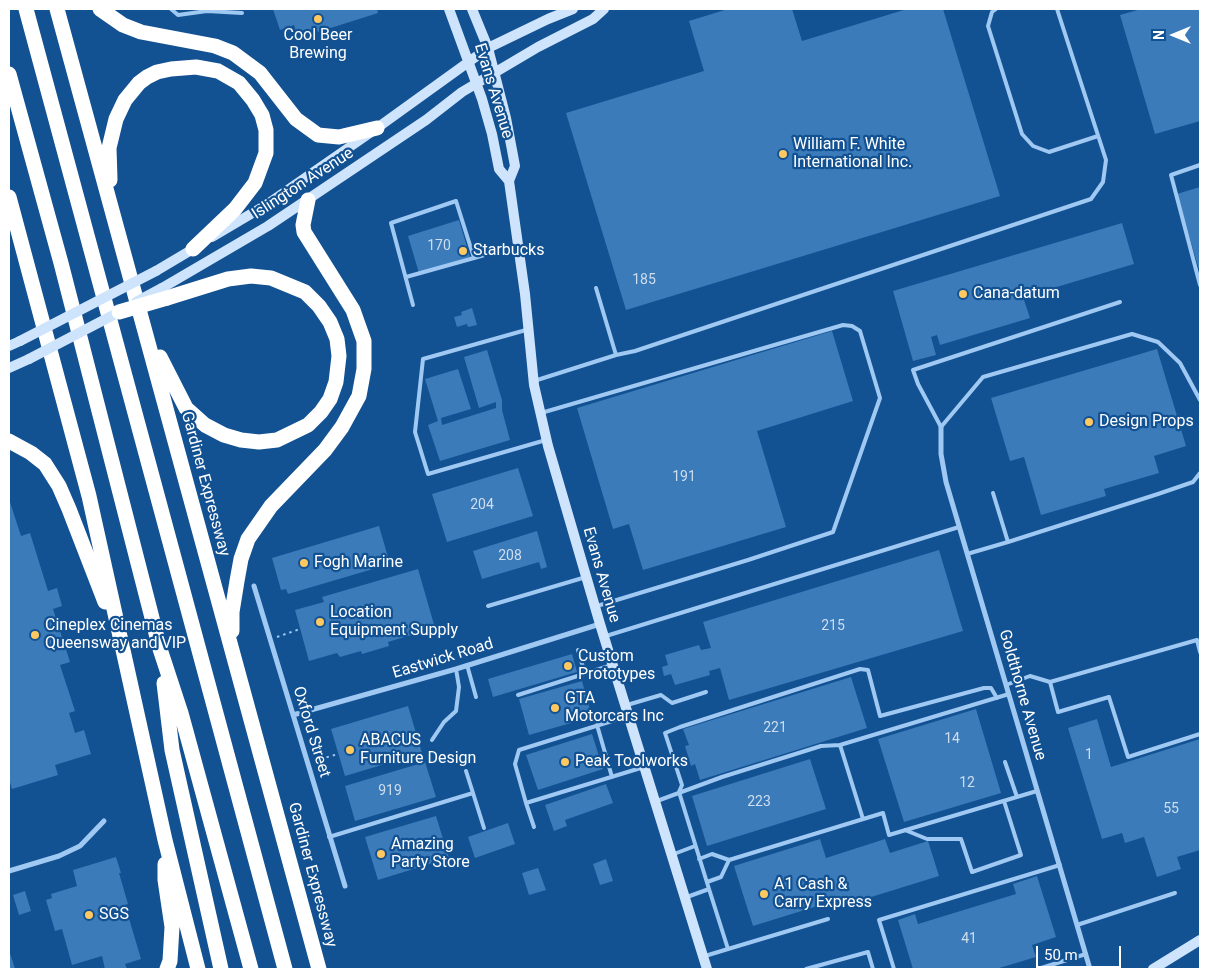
<!DOCTYPE html>
<style>
body{margin:0}
#map{position:relative;width:1209px;height:978px;overflow:hidden;background:#125192;font-family:Roboto,sans-serif}
canvas{display:block}
.frame{position:absolute;inset:0;border:10px solid #fff;pointer-events:none}
.north{position:absolute;left:1149px;top:10px;width:50px;height:50px;-webkit-text-stroke:4px #125192;paint-order:stroke;rotate:270deg;font-size:14px;font-weight:700;line-height:20px;text-align:center;color:#fff}
.north::after{content:'';display:block;margin:auto;width:18px;height:22px;background:#fff;clip-path:polygon(50% 0,100% 100%,50% 72%,0 100%)}
.scale{position:absolute;left:1036px;top:946px;width:85px;height:22px;box-sizing:border-box;border:2px solid #fff;border-top:0;padding-left:6px;font-size:15px;line-height:18px;white-space:nowrap;color:#fff;-webkit-text-stroke:4px #125192;paint-order:stroke}
</style>
<div id="map">
<canvas width="1209" height="978"></canvas>
<div class="frame"></div>
<div class="north">N</div>
<div class="scale">50 m</div>
</div>
<script>
const ctx = document.querySelector('canvas').getContext('2d');
ctx.lineJoin = 'round';
function paint(path, color) { ctx.fillStyle = color; ctx.fill(path, 'evenodd'); }
const shape = rows => new Path2D(rows.map(r => 'M' + r).join(''));
function strokePath(path, color, width, dash) { ctx.strokeStyle = color; ctx.lineWidth = width; ctx.lineCap = dash ? 'butt' : 'round'; ctx.setLineDash(dash || []); ctx.stroke(path); }
function write(font, color, halo, rows, align = 'center') {
  ctx.font = font + ' Roboto,sans-serif'; ctx.lineWidth = 4.5; ctx.setLineDash([]); ctx.textBaseline = 'middle'; ctx.strokeStyle = halo; ctx.fillStyle = color; for (const [text, x, y, turn = 0] of rows) {
    ctx.save(); ctx.translate(x, y); ctx.rotate((+turn || 0) * Math.PI / 180); ctx.textAlign = isNaN(turn) ? turn : align; if (halo) ctx.strokeText(text, 0, 0); ctx.fillText(text, 0, 0); ctx.restore();
  }
}
paint(shape([
 [273,9,377,9,378,13,318,32,316,29,297,35,294,25,280,30],
 [728,9,792,9,802,41,907,9,943,9,1000,196,626,310,566,113,704,71,689,21],
 [1141,9,1200,9,1200,121,1155,134,1120,15],
 [1200,187,1200,273,1177,194],
 [459,220,470,257,419,273,408,236],
 [1122,223,1134,264,1023,297,1030,318,940,345,937,335,931,337,936,355,913,361,893,291],
 [472,308,477,325,468,327,467,324,457,327,454,317,462,315,461,312],
 [832,331,853,401,757,431,786,527,643,570,629,524,613,529,577,408],
 [1157,349,1186,446,1154,456,1159,473,1104,489,1106,496,1041,515,1024,457,1010,461,991,398],
 [487,350,502,400,502,410,510,440,440,461,428,425,438,421,425,379,458,369,471,409,441,418,442,425,496,408,496,402,479,408,464,357],
 [518,468,533,516,447,542,432,494],
 [9,499,21,536,30,533,48,591,57,588,62,606,53,609,70,662,60,665,75,711,69,713,75,733,84,730,91,754,55,765,58,775,12,789,9,779],
 [379,526,390,564,288,594,286,589,281,590,272,558],
 [537,531,547,567,541,569,539,562,482,579,473,551],
 [939,550,963,631,729,700,720,668,709,671,710,675,675,685,671,674,664,676,662,667,668,665,665,655,699,645,701,650,711,648,703,622],
 [418,569,435,628,388,642,389,646,362,654,361,651,340,657,337,653,309,661,295,610,324,602,322,597],
 [572,654,577,672,493,697,488,679],
 [851,677,867,728,700,780,695,764,691,766,685,746,689,745,683,729],
 [582,681,592,717,529,735,519,699],
 [408,706,422,753,345,776,331,729],
 [976,709,1001,793,904,822,878,739],
 [1097,719,1111,767,1200,739,1200,850,1177,857,1181,869,1157,877,1144,837,1125,843,1122,833,1102,839,1068,728],
 [592,734,603,769,538,790,526,755],
 [810,759,826,809,707,846,692,796],
 [425,762,436,797,355,821,345,786],
 [606,784,613,803,565,820,567,826,554,831,545,805],
 [436,816,449,858,378,880,365,837],
 [508,823,515,844,475,858,468,837],
 [820,839,826,858,885,839,890,853,928,841,939,876,839,907,837,900,753,926,734,866],
 [116,857,121,873,119,873,128,904,125,905,141,959,125,964,127,969,105,969,102,956,72,965,62,929,55,931,46,900,52,898,51,894,77,886,73,870],
 [606,859,613,881,600,885,593,864],
 [538,868,546,890,529,895,522,873],
 [1037,876,1056,937,1032,945,1036,957,996,969,913,969,898,920,915,914,918,924,1016,894,1013,884],
 [25,891,31,911,19,915,13,895],
 [9,950,15,969,9,969]
]), '#3b7bba');
strokePath(shape([
 [277,637,300,629],
 [314,761,338,754]
]), '#9fc9f2', 2, [2.5, 4]);
strokePath(shape([
 [171,9,178,15,207,11,242,13],
 [996,9,992,12,988,26,1022,134,1033,146,1049,152,1098,136],
 [1200,165,1171,175,1200,285],
 [406,277,474,258],
 [1120,302,913,370,918,384,941,427,983,377,1132,334,1158,342,1180,363,1200,400],
 [413,305,391,223,456,201,474,258,516,246],
 [526,330,423,359,415,432,428,474,546,440],
 [616,355,635,351,1091,199,1103,182,1106,160,1057,9],
 [534,381,616,355,596,288],
 [541,413,843,325,852,326,860,331,880,398,833,532,748,560,597,606],
 [1008,542,1158,494,1193,482,1200,473],
 [967,554,1008,542,993,493],
 [488,606,586,577],
 [606,636,959,527],
 [578,650,585,674],
 [467,665,476,697],
 [1050,682,1058,712,1109,697,1128,757,1200,734],
 [1006,685,1030,676,1050,682,1197,640,1200,652],
 [518,695,612,665],
 [627,705,661,695,672,703,706,692],
 [628,716,519,750,515,764,526,803,644,767],
 [597,725,612,777],
 [432,740,444,722,456,711,459,687,456,669],
 [840,745,863,819],
 [1005,762,1017,797],
 [473,793,484,828],
 [657,801,722,777,821,746,840,745,1009,694],
 [526,803,534,827],
 [905,830,927,839,961,839,972,872,1021,855,1004,801],
 [329,837,473,793,466,771],
 [674,854,695,846],
 [699,859,712,854,729,860,883,813,889,835,1037,791],
 [707,882,721,877,729,860],
 [709,889,679,792,682,785,665,733,680,727,860,669,868,670,880,716,984,688,991,688,997,698],
 [687,897,709,889,728,949,705,956],
 [1077,925,1175,893],
 [728,949,828,919],
 [806,969,868,952,873,969],
 [894,969,879,920,1060,865],
 [1038,969,1086,954]
]), '#9fc9f2', 4);
strokePath(shape([
 [941,427,941,454,946,482,1090,969],
 [254,586,345,886],
 [293,715,456,669,600,624],
 [9,871,59,856,80,846,104,821]
]), '#9fc9f2', 5);
strokePath(shape([
 [449,9,482,99,492,134,499,169,509,181,525,294,534,385,548,446,600,624,707,969],
 [472,9,488,48,506,118,515,166,509,181],
 [212,237,266,205,377,128,488,48,548,19,573,9],
 [156,271,198,246],
 [162,288,268,226,426,120,462,92,538,47,593,19,604,9],
 [9,346,20,341],
 [9,368,29,359],
 [1153,969,1200,940]
]), '#cee4fc', 10);
strokePath(shape([
 [26,9,285,969],
 [57,9,319,969],
 [100,9,123,25,141,32,215,46,233,53,260,73,296,119,318,135,339,137,377,128],
 [9,74,61,263,160,649,181,713,251,969],
 [110,180,109,148,116,119,125,100,139,83,147,77,157,72,171,69,196,67,218,71,239,83,253,100,262,115,266,130,266,153,255,183,235,209,193,249],
 [9,197,89,496,165,840,198,969],
 [160,357,186,408,205,425,224,435,241,440,259,442,277,440,308,425,321,412,330,399,336,382,339,356,337,339,330,322,319,306,305,292,271,278,251,276,228,279,167,298],
 [9,441,31,453,45,464,59,486,69,509,105,602],
 [232,631,232,612,237,581,241,559,248,539,271,506,325,450,342,427,359,396,364,369,364,341,353,310,304,232,303,225,308,200],
 [164,683,172,750,221,969],
 [165,864,165,880,172,927,170,961,167,969]
]), '#fff', 15);
strokePath(shape([
 [136,302,162,288],
 [20,341,156,271],
 [29,359,123,310]
]), '#cee4fc', 10);
strokePath(shape([
 [119,312,167,298]
]), '#fff', 15);
for (const [x, y, r, color] of [
 [318,19,5,"#ffc860"],
 [783,154,5,"#ffc860"],
 [463,251,5,"#ffc860"],
 [963,294,5,"#ffc860"],
 [1089,422,5,"#ffc860"],
 [304,563,5,"#ffc860"],
 [320,622,5,"#ffc860"],
 [35,635,5,"#ffc860"],
 [568,666,5,"#ffc860"],
 [555,708,5,"#ffc860"],
 [350,750,5,"#ffc860"],
 [565,762,5,"#ffc860"],
 [381,854,5,"#ffc860"],
 [764,894,5,"#ffc860"],
 [89,915,5,"#ffc860"]
]) { const dot = new Path2D(); dot.arc(x, y, r, 0, 2 * Math.PI); ctx.fillStyle = color; ctx.fill(dot); strokePath(dot, '#125192', 2); }
write('14px', '#cedeee', null, [
 ["170",439,246],
 ["185",644,280],
 ["191",684,477],
 ["204",482,505],
 ["208",510,556],
 ["215",833,626],
 ["221",775,728],
 ["14",952,739],
 ["1",1089,755],
 ["12",967,783],
 ["919",390,791],
 ["223",759,802],
 ["55",1171,809],
 ["41",969,939]
]);
write('16px', '#fff', '#125192', [
 ["Cool Beer",318,36,"center"],
 ["Brewing",318,54,"center"],
 ["William F. White",793,145],
 ["International Inc.",793,163],
 ["Starbucks",473,251],
 ["Cana-datum",973,294],
 ["Design Props",1099,422],
 ["Fogh Marine",314,563],
 ["Location",330,613],
 ["Equipment Supply",330,631],
 ["Cineplex Cinemas",45,626],
 ["Queensway and VIP",45,644],
 ["Custom",578,657],
 ["Prototypes",578,675],
 ["GTA",565,699],
 ["Motorcars Inc",565,717],
 ["ABACUS",360,741],
 ["Furniture Design",360,759],
 ["Peak Toolworks",575,762],
 ["Amazing",391,845],
 ["Party Store",391,863],
 ["A1 Cash &",774,885],
 ["Carry Express",774,903],
 ["SGS",99,915]
], 'left');
write('16px', '#fff', '#125192', [
 ["Evans Avenue",493,91,73],
 ["Islington Avenue",303,184,-33],
 ["Gardiner Expressway",205,484,75],
 ["Evans Avenue",601,575,74],
 ["Eastwick Road",443,659,-17],
 ["Goldthorne Avenue",1022,695,74],
 ["Oxford Street",311,732,73],
 ["Gardiner Expressway",312,875,75]
]);
</script>
